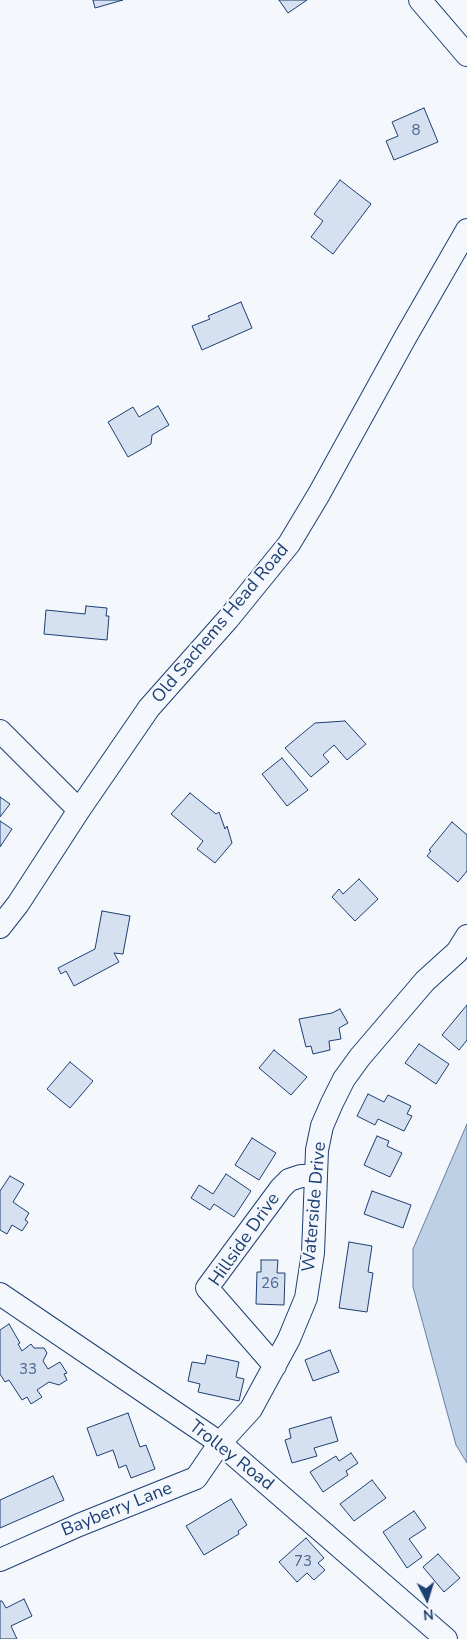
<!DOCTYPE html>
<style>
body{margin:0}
#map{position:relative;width:467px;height:1639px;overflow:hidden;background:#f4f7fb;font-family:"Nunito Sans",sans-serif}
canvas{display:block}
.north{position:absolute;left:402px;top:1574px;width:50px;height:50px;-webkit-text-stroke:4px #f4f7fb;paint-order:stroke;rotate:175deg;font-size:14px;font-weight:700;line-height:20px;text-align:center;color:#1d3f73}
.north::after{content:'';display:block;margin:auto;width:18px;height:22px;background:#1d3f73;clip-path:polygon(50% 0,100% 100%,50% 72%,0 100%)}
</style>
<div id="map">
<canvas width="467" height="1639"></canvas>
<div class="north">N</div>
</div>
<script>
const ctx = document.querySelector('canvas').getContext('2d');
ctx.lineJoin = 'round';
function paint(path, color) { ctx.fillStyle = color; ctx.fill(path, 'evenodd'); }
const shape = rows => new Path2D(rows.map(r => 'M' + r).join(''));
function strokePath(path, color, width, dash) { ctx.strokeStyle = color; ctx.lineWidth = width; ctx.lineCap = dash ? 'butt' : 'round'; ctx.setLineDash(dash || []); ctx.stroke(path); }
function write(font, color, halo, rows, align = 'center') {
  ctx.font = font + ' "Nunito Sans",sans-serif'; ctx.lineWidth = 4; ctx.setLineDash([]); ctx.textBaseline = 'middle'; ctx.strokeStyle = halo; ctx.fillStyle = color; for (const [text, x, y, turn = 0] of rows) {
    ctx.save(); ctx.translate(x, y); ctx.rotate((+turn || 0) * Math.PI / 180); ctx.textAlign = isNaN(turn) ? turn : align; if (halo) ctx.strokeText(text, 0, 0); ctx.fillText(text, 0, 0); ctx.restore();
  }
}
const water = shape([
 [467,1124,467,1463,456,1445,413,1287,413,1249,467,1124]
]);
paint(water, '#bed0e5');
strokePath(water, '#687fa3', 1);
const building = shape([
 [93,0,123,0,95,8,93,0],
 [279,0,307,0,288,13,279,0],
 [424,108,438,142,394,160,386,141,398,136,392,122,424,108],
 [340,180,371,204,333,254,311,237,323,221,314,214,340,180],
 [241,302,252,328,202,350,192,326,210,319,208,316,241,302],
 [158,406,169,425,152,435,151,444,128,457,108,422,133,407,139,417,158,406],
 [86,606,107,608,106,616,109,616,107,640,44,634,46,610,85,614,86,606],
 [345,721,366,744,347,760,334,745,323,755,329,762,311,777,285,748,315,723,345,721],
 [282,758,308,790,287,806,262,774,282,758],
 [190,793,216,814,219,812,225,829,227,826,232,843,215,863,197,849,203,841,171,814,190,793],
 [0,797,10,804,0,817,0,797],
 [0,821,12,829,0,847,0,821],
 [452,822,467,835,467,871,458,882,427,856,431,851,429,850,452,822],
 [359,879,378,899,355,921,332,897,339,889,343,894,359,879],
 [102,911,130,916,123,954,114,953,119,962,74,986,66,971,61,974,58,968,95,949,102,911],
 [467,1005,467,1040,459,1050,442,1035,467,1005],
 [340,1009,348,1023,339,1028,341,1039,329,1041,330,1050,313,1054,311,1046,306,1047,299,1019,332,1013,340,1009],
 [419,1044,449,1064,436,1084,405,1063,419,1044],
 [274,1050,307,1077,291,1095,259,1068,274,1050],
 [70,1062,93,1081,70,1108,47,1089,70,1062],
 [368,1094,384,1102,388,1095,411,1106,407,1114,412,1116,404,1131,378,1119,375,1125,357,1116,368,1094],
 [377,1136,389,1141,387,1146,402,1153,390,1177,364,1165,377,1136],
 [252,1138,276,1153,259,1180,235,1165,252,1138],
 [226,1174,251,1191,234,1217,214,1204,210,1210,191,1198,199,1185,213,1194,226,1174],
 [10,1176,24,1184,13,1202,29,1213,25,1220,28,1222,22,1231,12,1225,7,1234,0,1230,0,1191,10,1176],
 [372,1191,411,1205,403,1228,364,1214,372,1191],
 [349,1242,372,1246,368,1272,373,1273,367,1312,339,1308,349,1242],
 [261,1260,278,1260,277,1273,285,1273,284,1305,256,1304,257,1272,261,1272,261,1260],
 [9,1324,20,1343,18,1344,22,1351,31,1344,34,1348,44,1348,47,1353,43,1361,48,1369,60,1362,67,1373,64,1374,67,1380,59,1385,49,1382,37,1390,42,1397,31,1404,27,1397,22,1400,9,1380,5,1382,0,1374,0,1330,9,1324],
 [330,1350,339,1372,313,1381,305,1360,330,1350],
 [207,1355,239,1362,236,1377,244,1379,239,1401,198,1392,200,1384,188,1381,192,1362,205,1364,207,1355],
 [128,1413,140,1447,146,1445,155,1469,131,1478,126,1465,119,1468,113,1450,97,1456,87,1428,128,1413],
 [331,1417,338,1441,314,1448,317,1456,292,1463,285,1440,291,1438,289,1429,331,1417],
 [351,1453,358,1463,346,1471,348,1475,323,1492,310,1472,336,1456,339,1461,351,1453],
 [53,1476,64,1500,0,1528,0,1500,53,1476],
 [372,1480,386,1498,354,1521,340,1504,372,1480],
 [231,1499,247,1525,238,1531,239,1534,204,1555,186,1526,231,1499],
 [414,1511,426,1528,409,1539,422,1557,407,1568,383,1532,414,1511],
 [306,1538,324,1558,318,1563,325,1570,314,1580,307,1573,297,1582,279,1562,306,1538],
 [438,1554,460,1578,444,1592,423,1567,438,1554],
 [24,1599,32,1616,11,1626,17,1639,0,1639,0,1601,2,1601,6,1608,24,1599]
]);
paint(building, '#d5e0f0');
strokePath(building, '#1d3f73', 1);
const minor = shape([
 [420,0,467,55],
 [0,731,79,810],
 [0,927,18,904,79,810,149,708,228,619,289,544,319,494,405,338,467,230],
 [0,1294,220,1443,446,1639],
 [275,1366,207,1288,281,1188,289,1180,301,1176,316,1176],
 [0,1560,79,1525,196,1478,220,1443,251,1409,289,1339,306,1298,313,1253,317,1150,322,1126,332,1103,344,1079,360,1057,425,981,457,952,467,936]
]);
strokePath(minor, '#1d3f73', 24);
strokePath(minor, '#f4f7fb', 22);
write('15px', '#4b6792', null, [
 ["8",416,131],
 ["26",270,1284],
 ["33",28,1370],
 ["73",303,1562]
]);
write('18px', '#1d3f73', '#f4f7fb', [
 ["Old Sachems Head Road",221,624,-50],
 ["Waterside Drive",315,1207,-85],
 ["Hillside Drive",245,1240,-55],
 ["Trolley Road",231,1456,38],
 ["Bayberry Lane",117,1510,-22]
]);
</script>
